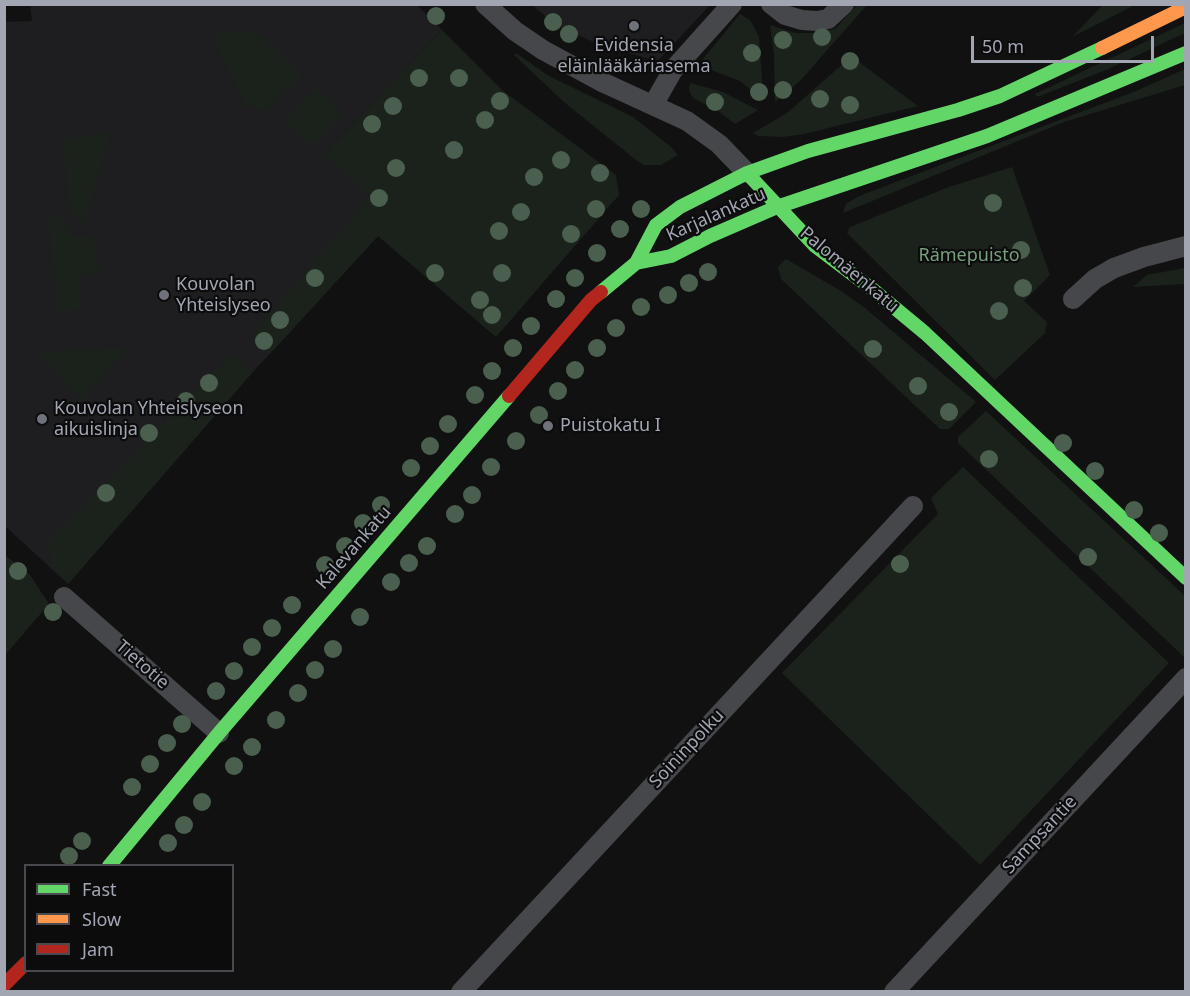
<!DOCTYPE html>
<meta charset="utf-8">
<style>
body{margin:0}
#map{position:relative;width:1190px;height:996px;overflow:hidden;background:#111112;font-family:"Noto Sans",sans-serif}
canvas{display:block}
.frame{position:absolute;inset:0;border:6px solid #a2a6b3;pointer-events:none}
.legend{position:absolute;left:24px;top:864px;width:210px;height:108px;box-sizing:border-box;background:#0c0c0d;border:2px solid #484a4f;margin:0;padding:8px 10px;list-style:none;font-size:18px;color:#a2a6b3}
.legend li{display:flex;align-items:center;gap:12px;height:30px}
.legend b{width:30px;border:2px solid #484a4f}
.scale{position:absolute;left:971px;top:36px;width:183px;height:27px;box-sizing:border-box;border:3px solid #a2a6b3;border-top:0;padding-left:8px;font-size:18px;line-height:21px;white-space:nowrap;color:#a2a6b3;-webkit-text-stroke:4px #0c0c0d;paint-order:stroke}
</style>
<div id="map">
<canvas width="1190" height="996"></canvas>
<div class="frame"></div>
<ul class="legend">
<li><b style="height:8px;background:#63d668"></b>Fast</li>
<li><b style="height:8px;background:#ff974d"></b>Slow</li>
<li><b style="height:8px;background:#b3261e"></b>Jam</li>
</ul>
<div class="scale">50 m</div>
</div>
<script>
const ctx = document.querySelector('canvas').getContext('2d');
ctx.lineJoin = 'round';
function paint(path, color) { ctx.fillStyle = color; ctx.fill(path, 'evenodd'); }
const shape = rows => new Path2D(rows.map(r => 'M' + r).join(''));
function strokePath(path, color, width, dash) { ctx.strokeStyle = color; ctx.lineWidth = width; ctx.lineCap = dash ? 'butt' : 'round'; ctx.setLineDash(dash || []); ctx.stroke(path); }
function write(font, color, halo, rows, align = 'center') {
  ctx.font = font + ' "Noto Sans",sans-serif'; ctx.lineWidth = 4.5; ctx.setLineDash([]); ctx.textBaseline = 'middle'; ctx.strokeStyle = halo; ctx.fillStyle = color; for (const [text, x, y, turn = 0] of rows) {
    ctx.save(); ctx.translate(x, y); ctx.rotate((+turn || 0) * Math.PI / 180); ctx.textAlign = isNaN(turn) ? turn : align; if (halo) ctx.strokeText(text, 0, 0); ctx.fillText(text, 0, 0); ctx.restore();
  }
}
paint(shape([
 [30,4,416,4,442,30,324,155,392,213,378,236,252,373,68,584,5,526,4,22,32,21],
 [532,5,710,5,658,61,605,47,557,26]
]), '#1e1e20');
paint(shape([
 [857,5,867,5,800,81,775,102,774,55,770,25,795,33,813,33,835,29],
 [1103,5,1135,5,1072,37],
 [740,14,750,20,759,36,763,95,760,97,740,81,698,65],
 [1185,23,1185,33,1106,70,1037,97,1035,94],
 [442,30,502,90,616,175,619,195,496,337,378,236,270,354,250,337,371,196,324,155],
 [239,31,259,34,302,75,264,111,247,105,219,50,216,34],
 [516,53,549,76,633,117,671,147,678,155,661,165,644,165,636,160,565,103,514,55],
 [853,55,859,62,918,106,804,134,783,137,759,136,753,133,787,113],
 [1185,69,1185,85,1064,122,843,213,846,204,859,196,1136,91],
 [690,83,723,92,758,110,735,124,718,111,693,98,689,91],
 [315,87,343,113,312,146,283,122],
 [110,133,85,220,79,222,70,211,63,138],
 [1012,167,1050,275,1024,301,1047,322,1045,333,995,380,847,233,850,227,946,188],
 [59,215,74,237,93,237,100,273,79,275,82,310,58,312,48,216],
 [786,259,841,291,865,308,976,402,949,429,940,429,781,279,778,267],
 [1185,268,1185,284,1133,287,1147,275],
 [128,348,81,400,38,352],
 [231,354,252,373,68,584,53,566,48,543],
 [986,411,1185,596,1186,653,1183,656,958,443,958,437],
 [963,467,1169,663,980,865,782,673,938,514,931,498],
 [5,555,30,575,49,604,5,655]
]), '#1b221c');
strokePath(shape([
 [485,4,515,31,543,50,602,82,687,121,719,144,747,173],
 [771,4,785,15,802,20,817,21,828,19,844,4],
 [653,105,673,70,732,4],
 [1073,299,1095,279,1114,268,1144,257,1186,246],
 [64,597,219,733],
 [461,992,913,506],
 [894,992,1186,678]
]), '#46474a', 20);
strokePath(shape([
 [747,173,815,246,872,289,925,333,1186,578],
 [636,263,671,256,710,236,777,207,987,136,1186,53],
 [601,292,636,263,656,225,680,207,747,173,808,151,958,110,1000,96,1102,48],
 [109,866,219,733,509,396]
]), '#63d668', 14);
strokePath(shape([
 [1102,48,1186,7]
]), '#ff974d', 14);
strokePath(shape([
 [509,396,591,300,601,292],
 [4,985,26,963]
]), '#b3261e', 14);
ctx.fillStyle = '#4a5f4d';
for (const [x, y] of [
 [436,16],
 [553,22],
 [569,34],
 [822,37],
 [783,40],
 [752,53],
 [850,61],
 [419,78],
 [459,78],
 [783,90],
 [759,92],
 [820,99],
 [500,101],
 [715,102],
 [850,105],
 [393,106],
 [485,120],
 [372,124],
 [454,150],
 [561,160],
 [396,168],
 [600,173],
 [534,177],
 [379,198],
 [993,203],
 [596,209],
 [641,209],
 [521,212],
 [620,229],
 [499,231],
 [571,234],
 [1021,250],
 [597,253],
 [708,272],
 [435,273],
 [502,273],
 [315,278],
 [575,278],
 [689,283],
 [1023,288],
 [668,295],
 [556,299],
 [480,300],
 [641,307],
 [999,311],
 [492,315],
 [280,320],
 [531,326],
 [616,328],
 [264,341],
 [513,348],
 [597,348],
 [873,349],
 [575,370],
 [492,371],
 [209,383],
 [918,386],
 [558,391],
 [475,395],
 [186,401],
 [949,412],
 [539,415],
 [448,424],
 [149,433],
 [516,441],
 [1063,443],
 [430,446],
 [989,459],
 [491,467],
 [411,468],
 [1095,471],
 [106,493],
 [472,495],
 [381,505],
 [1134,510],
 [455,514],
 [363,523],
 [1159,533],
 [345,546],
 [427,546],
 [1088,557],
 [409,563],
 [900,564],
 [325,565],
 [18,571],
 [391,582],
 [292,605],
 [53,612],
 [360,617],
 [272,628],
 [252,647],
 [333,649],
 [315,670],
 [234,671],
 [216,691],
 [298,693],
 [276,720],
 [182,724],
 [167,743],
 [252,747],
 [150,764],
 [234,766],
 [132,787],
 [202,802],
 [184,825],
 [82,841],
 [168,843],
 [69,856]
]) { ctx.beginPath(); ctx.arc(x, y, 9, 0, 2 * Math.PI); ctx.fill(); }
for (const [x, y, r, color] of [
 [634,26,6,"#6f727b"],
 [164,295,6,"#6f727b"],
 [42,419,6,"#6f727b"],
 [548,426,6,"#6f727b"]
]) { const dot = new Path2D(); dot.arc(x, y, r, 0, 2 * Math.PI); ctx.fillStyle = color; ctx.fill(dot); strokePath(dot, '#0c0c0d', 2); }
write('18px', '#a2a6b3', '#0c0c0d', [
 ["Evidensia",634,46,"center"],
 ["eläinlääkäriasema",634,67,"center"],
 ["Kouvolan",176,285],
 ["Yhteislyseo",176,306],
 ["Kouvolan Yhteislyseon",54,409],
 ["aikuislinja",54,430],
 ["Puistokatu I",560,426]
], 'left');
write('18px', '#a2a6b3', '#0c0c0d', [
 ["Karjalankatu",716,215,-24],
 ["Palomäenkatu",849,270,40],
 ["Kalevankatu",354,548,-49],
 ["Tietotie",142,665,41],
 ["Soininpolku",687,749,-47],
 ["Sampsantie",1040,835,-47]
]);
write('18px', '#799e7e', '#0c0c0d', [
 ["Rämepuisto",969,256]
]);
</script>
